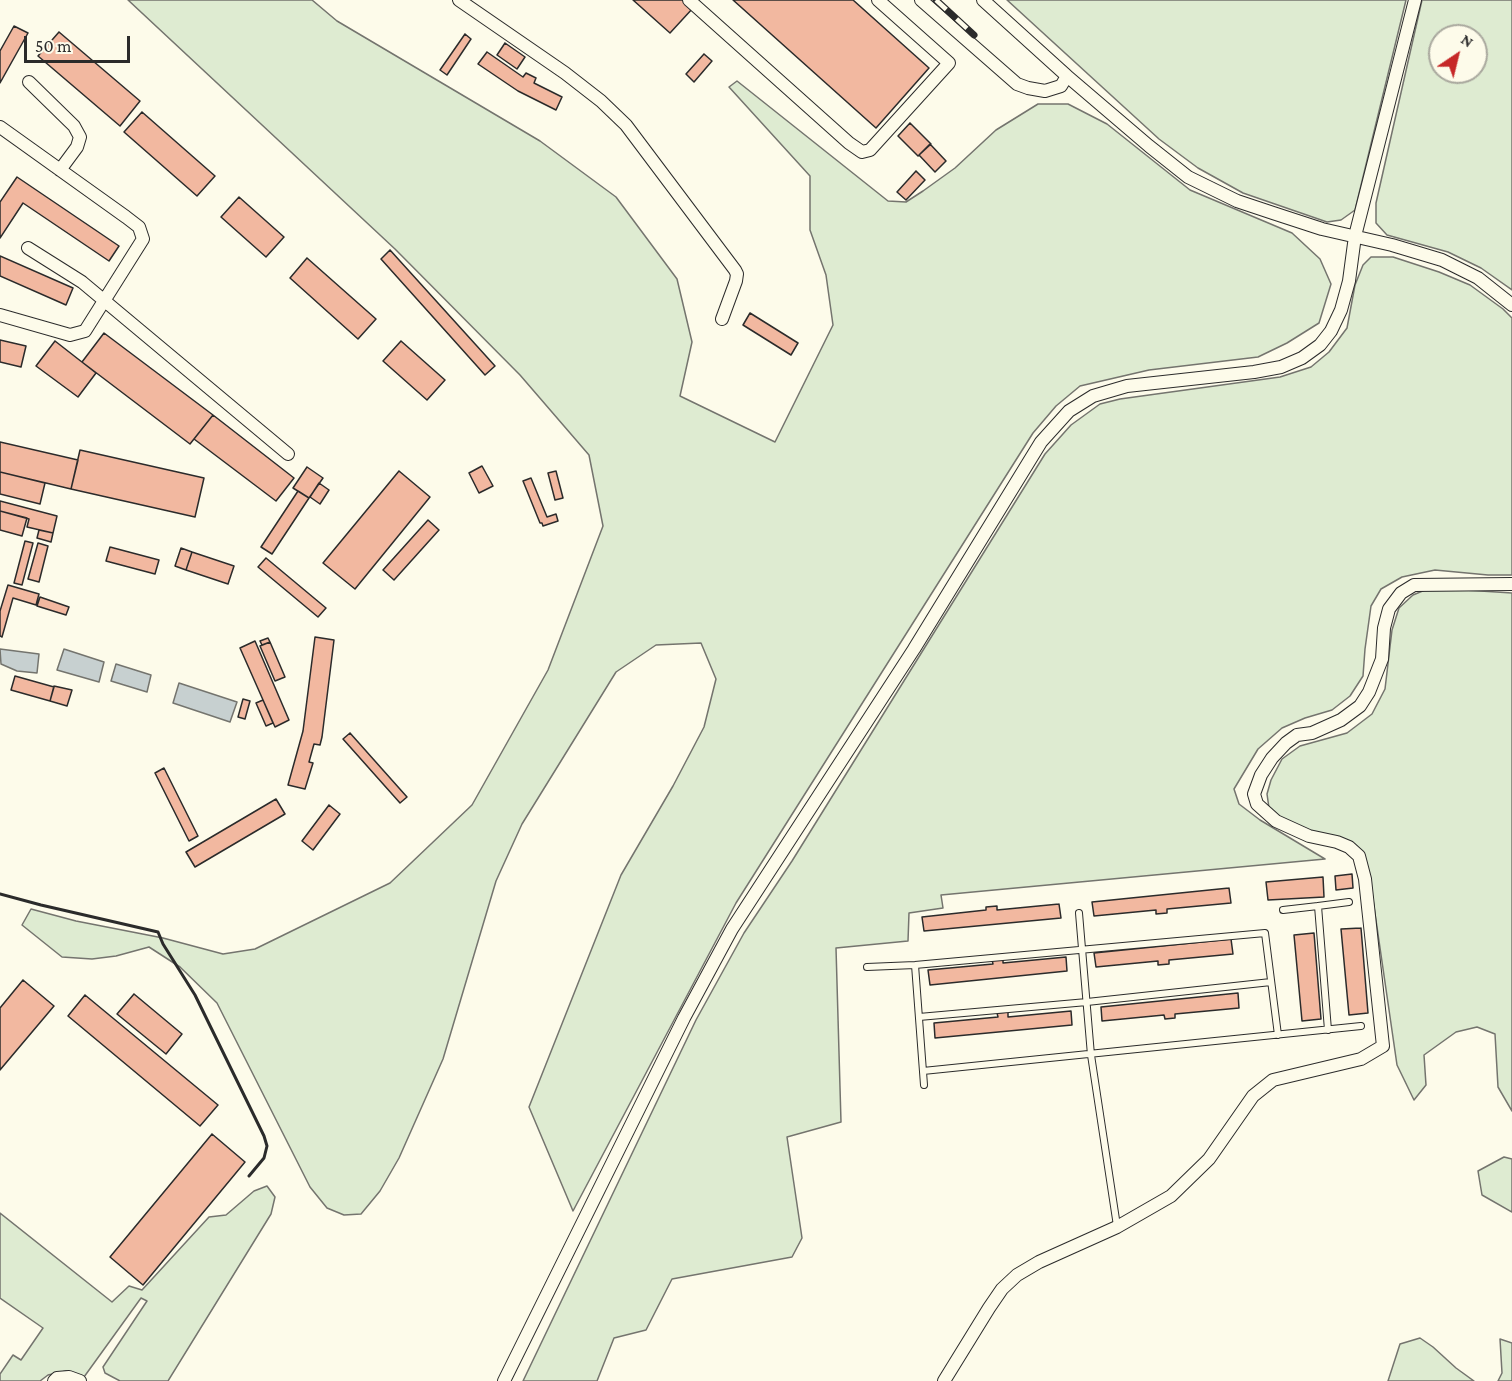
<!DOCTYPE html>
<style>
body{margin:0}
#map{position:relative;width:1512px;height:1381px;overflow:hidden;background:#fdfbea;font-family:"Crimson Pro",serif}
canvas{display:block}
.north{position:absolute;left:1428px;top:24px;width:60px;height:60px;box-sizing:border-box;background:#fdfbea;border:2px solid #a9a89e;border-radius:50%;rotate:35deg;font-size:16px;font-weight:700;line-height:24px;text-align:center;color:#2b2b2b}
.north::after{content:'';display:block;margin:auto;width:21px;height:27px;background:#c62828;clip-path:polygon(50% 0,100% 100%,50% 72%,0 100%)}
.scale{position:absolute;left:24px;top:36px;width:106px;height:27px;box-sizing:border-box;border:3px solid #2b2b2b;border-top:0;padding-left:8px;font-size:18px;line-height:21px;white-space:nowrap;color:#2b2b2b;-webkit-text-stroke:4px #fdfbea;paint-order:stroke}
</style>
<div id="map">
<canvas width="1512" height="1381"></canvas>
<div class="north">N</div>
<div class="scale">50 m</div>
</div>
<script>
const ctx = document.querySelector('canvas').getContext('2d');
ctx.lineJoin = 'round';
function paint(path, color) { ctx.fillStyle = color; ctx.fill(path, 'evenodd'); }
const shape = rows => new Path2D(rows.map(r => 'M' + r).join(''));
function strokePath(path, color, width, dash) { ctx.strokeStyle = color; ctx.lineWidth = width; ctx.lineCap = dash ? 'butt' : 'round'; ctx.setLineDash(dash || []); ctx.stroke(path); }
const green = shape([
 [128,0,312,0,337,21,540,141,616,197,677,279,692,342,680,396,775,442,833,325,826,275,810,230,810,176,729,87,737,81,888,201,906,202,923,191,955,168,996,130,1038,104,1068,104,1107,124,1190,190,1292,233,1320,259,1331,284,1319,323,1287,343,1258,357,1149,370,1080,386,1056,406,1033,433,736,903,573,1211,529,1107,621,875,673,786,704,727,716,679,701,643,656,645,616,672,522,824,496,881,443,1059,399,1158,380,1191,361,1214,344,1215,327,1208,310,1187,217,1003,180,967,149,947,116,956,92,959,62,957,22,925,31,909,76,921,163,938,223,954,255,949,390,883,472,805,548,670,603,526,589,455,520,375,395,249,128,0],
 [1007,0,1406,0,1355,210,1341,220,1327,222,1243,193,1198,168,1159,139,1007,0],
 [1422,0,1512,0,1512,290,1481,268,1448,252,1387,235,1376,223,1376,203,1422,0],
 [1440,36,1476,36,1476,72,1440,72,1440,36],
 [1371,257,1393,257,1439,272,1470,285,1503,309,1512,318,1512,575,1488,575,1435,570,1402,577,1381,589,1371,606,1365,649,1363,676,1350,696,1332,710,1305,718,1282,728,1258,749,1234,789,1239,804,1260,820,1325,859,941,895,943,908,909,913,908,941,836,948,841,1122,787,1137,802,1238,792,1257,672,1279,646,1330,614,1338,597,1381,523,1381,696,1020,744,933,792,861,1045,454,1071,425,1100,404,1120,399,1280,377,1311,367,1329,352,1347,328,1355,285,1363,265,1371,257],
 [1449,589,1512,593,1512,1111,1498,1087,1495,1034,1477,1027,1456,1032,1424,1055,1426,1085,1414,1100,1397,1065,1369,872,1362,852,1280,818,1269,808,1267,794,1271,780,1282,759,1300,746,1347,733,1372,714,1385,689,1392,630,1399,608,1413,595,1425,590,1449,589],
 [1504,1157,1512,1159,1512,1212,1482,1195,1478,1171,1504,1157],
 [267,1186,275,1197,271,1214,168,1381,120,1381,105,1373,103,1367,147,1301,141,1298,84,1377,66,1371,48,1375,40,1381,0,1381,0,1374,13,1355,21,1360,43,1328,0,1298,0,1213,112,1302,129,1286,142,1290,209,1217,226,1215,254,1191,267,1186],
 [1420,1338,1433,1347,1456,1368,1474,1381,1388,1381,1400,1344,1420,1338],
 [1500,1339,1512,1343,1512,1381,1498,1381,1502,1373,1500,1339]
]);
paint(green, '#deebd1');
strokePath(green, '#74746e', 1.5);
const water = shape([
 [0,649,39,654,37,673,17,671,1,664,0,649],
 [64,649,104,662,99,682,57,670,64,649],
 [116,664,151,675,147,692,111,681,116,664],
 [179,683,237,702,230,722,173,703,179,683]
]);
paint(water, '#c7d0d0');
strokePath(water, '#74746e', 1.5);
const building = shape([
 [633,0,684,0,693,8,670,33,633,0],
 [733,0,853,0,929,68,876,128,733,0],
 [14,26,28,33,0,83,0,51,14,26],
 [59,32,140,101,120,126,38,56,59,32],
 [465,34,471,39,447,75,440,70,465,34],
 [505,43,525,57,517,69,497,55,505,43],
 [487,52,523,77,526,73,536,78,534,83,562,97,556,110,518,91,478,64,487,52],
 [704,54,712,61,694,82,686,74,704,54],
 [142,112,215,176,197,196,124,132,142,112],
 [910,123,931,144,918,156,898,136,910,123],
 [930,144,946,161,935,172,919,155,930,144],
 [916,171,925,180,906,200,897,192,916,171],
 [17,177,119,246,109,261,23,203,0,238,0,202,17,177],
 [239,197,284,237,266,257,221,217,239,197],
 [390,250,495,366,485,375,381,259,390,250],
 [0,256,73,288,66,305,0,276,0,256],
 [307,258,376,319,358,339,290,278,307,258],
 [750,313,798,343,791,355,743,325,750,313],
 [104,333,213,415,190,444,82,362,104,333],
 [0,340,26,346,21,367,0,362,0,340],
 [55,341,96,373,78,397,36,366,55,341],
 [401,341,445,380,427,400,383,361,401,341],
 [213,415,294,478,276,501,194,439,213,415],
 [0,442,78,460,71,489,0,472,0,442],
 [80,450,204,478,195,517,71,489,80,450],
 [482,466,493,486,479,493,469,473,482,466],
 [307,467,323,478,309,498,293,488,307,467],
 [399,471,430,497,355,589,323,563,399,471],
 [556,471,563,498,555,500,548,473,556,471],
 [0,472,45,483,40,504,0,494,0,472],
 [531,478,547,517,556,514,558,521,543,526,542,523,540,523,523,481,531,478],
 [319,483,329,490,320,504,310,497,319,483],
 [298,491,309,498,272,554,261,547,298,491],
 [0,501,57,516,53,533,27,527,29,519,0,511,0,501],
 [0,511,27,518,22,536,0,530,0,511],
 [428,520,439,530,394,580,383,570,428,520],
 [39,530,53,533,51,542,37,538,39,530],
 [25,541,33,543,22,585,14,583,25,541],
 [38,543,48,546,39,582,28,579,38,543],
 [110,547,159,560,155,574,106,561,110,547],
 [181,548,192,552,186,570,175,566,181,548],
 [192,552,234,566,228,584,186,570,192,552],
 [266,558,326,608,318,617,258,567,266,558],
 [8,585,39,594,36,605,13,598,2,637,0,636,0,611,8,585],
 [40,597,69,607,66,615,37,606,40,597],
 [315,637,334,640,322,737,320,745,314,744,309,762,313,763,305,789,288,785,303,731,315,637],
 [268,638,270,642,262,645,260,641,268,638],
 [255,641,289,720,275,727,240,648,255,641],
 [270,642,285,677,275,681,260,646,270,642],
 [15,676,54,687,50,701,11,690,15,676],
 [54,686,72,690,67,706,50,701,54,686],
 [243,699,250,701,245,719,238,717,243,699],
 [263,700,273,723,266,726,256,703,263,700],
 [350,733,407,797,400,803,343,739,350,733],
 [164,768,198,836,189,841,155,773,164,768],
 [276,799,285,814,195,867,186,852,276,799],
 [329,805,340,814,313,850,302,841,329,805],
 [1352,874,1353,888,1336,890,1335,876,1352,874],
 [1323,877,1324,897,1268,900,1266,882,1323,877],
 [1229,888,1231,903,1167,909,1167,913,1156,914,1156,910,1094,916,1092,902,1229,888],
 [1059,904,1061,918,924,931,922,917,986,910,986,907,997,906,997,910,1059,904],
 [1361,928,1368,1013,1349,1015,1341,929,1361,928],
 [1314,933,1321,1019,1302,1021,1294,935,1314,933],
 [1231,939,1233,954,1169,960,1169,964,1158,965,1158,961,1096,967,1094,953,1231,939],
 [1066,957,1067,971,930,985,928,970,993,964,992,960,1003,959,1003,963,1066,957],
 [23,980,54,1006,0,1070,0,1008,23,980],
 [1238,993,1239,1008,1175,1014,1175,1018,1165,1019,1164,1015,1102,1021,1101,1007,1238,993],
 [134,994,182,1034,166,1054,117,1014,134,994],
 [85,995,218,1105,200,1126,68,1016,85,995],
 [1071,1011,1072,1025,935,1038,934,1023,998,1017,997,1013,1008,1012,1008,1017,1071,1011],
 [212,1134,245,1162,143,1285,110,1257,212,1134]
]);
paint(building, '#f2b8a0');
strokePath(building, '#2b2b2b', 1.5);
const lane = shape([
 [1318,906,1349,902],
 [1283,910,1318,906,1328,1030],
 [1079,913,1091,1055,1117,1226],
 [915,965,924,1085],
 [867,967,915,965,1265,933,1278,1035],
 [919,1017,1087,1002,1271,982],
 [923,1071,1361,1026]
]);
const street = shape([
 [459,0,565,73,601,101,626,125,735,270,737,274,736,281,722,319],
 [689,0,849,143,862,152,870,150,949,63,878,0],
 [921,0,1017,84,1028,88,1045,91,1061,86,1067,76],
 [983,0,1067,76,1149,146,1188,177,1237,201,1273,213,1322,229,1392,245,1442,260,1478,278,1512,305],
 [29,82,74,126,80,137,77,147,60,170],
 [0,127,126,217,139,227,143,239,85,331,70,335,0,315],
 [28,248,82,282,288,454],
 [54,1381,57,1378,69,1377,80,1381],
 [504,1381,684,1018,732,929,914,649,1041,442,1069,411,1093,396,1127,386,1254,372,1281,367,1302,358,1320,345,1331,331,1341,310,1349,281,1355,236,1415,0],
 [944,1381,989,1308,1002,1289,1017,1275,1039,1262,1117,1227,1171,1196,1209,1159,1253,1096,1273,1080,1361,1059,1383,1046,1365,879,1359,856,1349,847,1337,842,1309,836,1276,821,1257,804,1254,794,1261,775,1272,758,1286,743,1297,735,1312,733,1341,720,1360,706,1369,692,1382,659,1384,628,1389,609,1401,593,1414,585,1512,584]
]);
strokePath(lane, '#2b2b2b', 8);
strokePath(street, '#2b2b2b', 14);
strokePath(lane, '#fdfbea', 6);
strokePath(street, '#fdfbea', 12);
const rail = shape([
 [936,0,974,35]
]);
strokePath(rail, '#2b2b2b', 7);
strokePath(rail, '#fdfbea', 4.5, [14]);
strokePath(shape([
 [0,894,41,905,158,932,163,944,195,995,264,1136,267,1146,264,1158,249,1176]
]), '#2b2b2b', 3);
</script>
